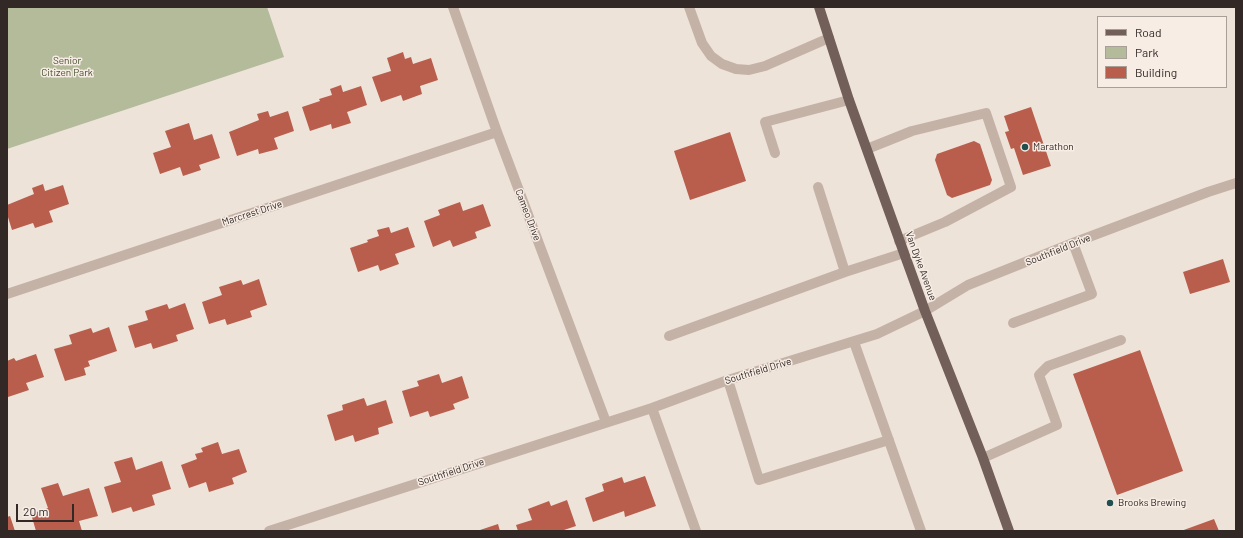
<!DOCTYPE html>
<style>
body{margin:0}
#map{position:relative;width:1243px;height:538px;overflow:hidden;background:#eee3d9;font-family:Barlow,sans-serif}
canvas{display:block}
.frame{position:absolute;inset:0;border:8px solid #322926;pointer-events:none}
.legend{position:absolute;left:1097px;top:16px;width:130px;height:72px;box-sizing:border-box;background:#f7ede5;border:1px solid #a89f99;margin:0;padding:5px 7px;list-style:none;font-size:12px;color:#322926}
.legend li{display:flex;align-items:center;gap:8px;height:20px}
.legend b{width:20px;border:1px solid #a89f99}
.scale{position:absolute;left:16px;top:504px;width:58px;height:18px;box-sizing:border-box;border:2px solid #322926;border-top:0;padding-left:5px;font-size:12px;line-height:14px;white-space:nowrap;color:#322926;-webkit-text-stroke:3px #f7ede5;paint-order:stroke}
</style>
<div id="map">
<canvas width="1243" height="538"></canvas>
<div class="frame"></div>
<ul class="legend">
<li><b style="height:5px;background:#725f59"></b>Road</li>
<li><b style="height:11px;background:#b3bb9b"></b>Park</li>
<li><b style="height:11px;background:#b95e4c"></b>Building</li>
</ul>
<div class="scale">20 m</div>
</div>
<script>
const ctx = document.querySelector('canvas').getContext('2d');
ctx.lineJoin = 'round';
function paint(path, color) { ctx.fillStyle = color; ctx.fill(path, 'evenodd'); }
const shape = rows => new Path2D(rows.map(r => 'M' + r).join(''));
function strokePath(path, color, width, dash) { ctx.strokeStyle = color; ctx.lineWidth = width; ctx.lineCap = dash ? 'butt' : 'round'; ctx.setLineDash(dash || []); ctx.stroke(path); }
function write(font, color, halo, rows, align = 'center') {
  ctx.font = font + ' Barlow,sans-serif'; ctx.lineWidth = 3; ctx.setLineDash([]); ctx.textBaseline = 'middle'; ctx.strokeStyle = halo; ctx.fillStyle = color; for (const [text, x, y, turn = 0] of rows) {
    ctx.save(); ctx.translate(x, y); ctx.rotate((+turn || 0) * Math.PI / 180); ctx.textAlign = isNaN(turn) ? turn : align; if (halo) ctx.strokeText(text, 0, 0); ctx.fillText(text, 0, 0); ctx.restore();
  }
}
paint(shape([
 [7,7,267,7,284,57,7,149]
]), '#b3bb9b');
paint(shape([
 [403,52,405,59,411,57,413,64,431,58,438,80,420,86,422,94,403,101,401,95,381,102,372,77,391,71,387,58],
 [341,85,343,92,361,86,367,105,347,112,351,123,332,129,331,124,310,131,302,107,320,101,319,99,332,95,330,89],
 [1031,107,1051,166,1023,175,1014,148,1011,149,1005,132,1009,131,1004,116],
 [268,111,270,117,288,111,294,131,274,138,278,149,259,154,258,149,237,156,229,132,259,120,257,114],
 [189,123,194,140,212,134,220,158,199,165,201,170,183,176,180,167,160,174,153,153,171,147,165,131],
 [730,132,746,181,690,200,674,151],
 [974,141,980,144,992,180,990,185,952,198,947,195,935,160,937,154],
 [43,184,45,191,63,185,69,204,49,211,53,222,35,228,33,223,12,230,7,214,7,205,34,194,32,188],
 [460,202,463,211,483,204,491,226,475,232,477,238,453,247,450,240,433,247,424,221,440,215,438,210],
 [389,227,391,233,408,227,415,247,395,254,399,264,380,271,378,265,358,272,350,248,368,242,367,240,379,236,377,230],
 [1223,259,1230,282,1190,294,1183,272],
 [259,279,267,305,250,311,252,317,227,325,225,319,209,324,202,302,222,295,219,287,241,280,243,285],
 [185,303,194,329,176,335,178,341,153,349,151,343,135,348,128,326,148,320,145,311,167,304,169,309],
 [109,327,117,351,88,361,90,366,84,368,86,375,65,381,54,349,72,344,69,335,91,328,93,333],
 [1140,350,1183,471,1117,495,1073,374],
 [36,354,44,377,26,383,29,390,8,397,7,361,14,358,16,361],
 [439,374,442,383,462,376,469,398,453,404,455,409,430,417,428,411,410,417,402,391,419,386,417,381],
 [364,398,367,406,386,400,393,423,378,428,379,434,355,442,353,435,335,441,327,415,343,410,342,405],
 [218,442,222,454,239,449,247,472,232,478,234,484,209,492,206,482,189,488,181,465,197,459,195,454,203,452,201,448],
 [132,457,136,470,162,461,171,489,152,495,155,505,133,512,131,507,112,513,104,487,121,482,114,462],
 [645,476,656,506,625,517,624,511,593,522,585,498,604,491,602,484,622,477,624,483],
 [58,483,63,496,89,488,98,516,79,521,82,531,36,531,31,514,48,508,41,488],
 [567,500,576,526,561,531,518,531,516,525,532,520,528,509,549,501,551,506],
 [10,516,15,531,7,531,7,517],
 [1214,519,1219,531,1181,531],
 [498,524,500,531,477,531]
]), '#b95e4c');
strokePath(shape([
 [453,7,497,132,606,422],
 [689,7,702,43,711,56,722,64,736,69,749,70,765,66,829,38],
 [867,149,912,131,986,113,1011,187,945,222,899,241],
 [775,153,765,122,849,100],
 [818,187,845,272],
 [7,294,497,132],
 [1013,323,1092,294,1073,243],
 [669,336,845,272,904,253],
 [854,342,921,531],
 [728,380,759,480,889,440],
 [652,408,696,531],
 [983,458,1057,425,1039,375,1048,366,1121,340],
 [269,531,652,408,728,380,877,334,925,311,968,285,1073,243,1208,192,1236,183]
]), '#c5b2a7', 10);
strokePath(shape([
 [819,7,849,100,904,253,925,311,983,458,1009,531]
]), '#725f59', 10);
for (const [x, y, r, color] of [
 [1025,147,4,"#214f4e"],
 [1110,503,4,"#214f4e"]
]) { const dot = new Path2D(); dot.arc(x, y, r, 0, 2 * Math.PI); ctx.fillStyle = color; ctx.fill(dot); strokePath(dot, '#f7ede5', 1.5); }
write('10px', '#444d2d', '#f7ede5', [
 ["Senior",67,61],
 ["Citizen Park",67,73]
]);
write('10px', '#322926', '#f7ede5', [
 ["Marathon",1033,147],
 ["Brooks Brewing",1118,503]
], 'left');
write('10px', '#322926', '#f7ede5', [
 ["Marcrest Drive",252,213,-18],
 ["Cameo Drive",528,215,69],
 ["Southfield Drive",1058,250,-22],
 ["Van Dyke Avenue",921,266,70],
 ["Southfield Drive",758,371,-17],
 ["Southfield Drive",451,472,-18]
]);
</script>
